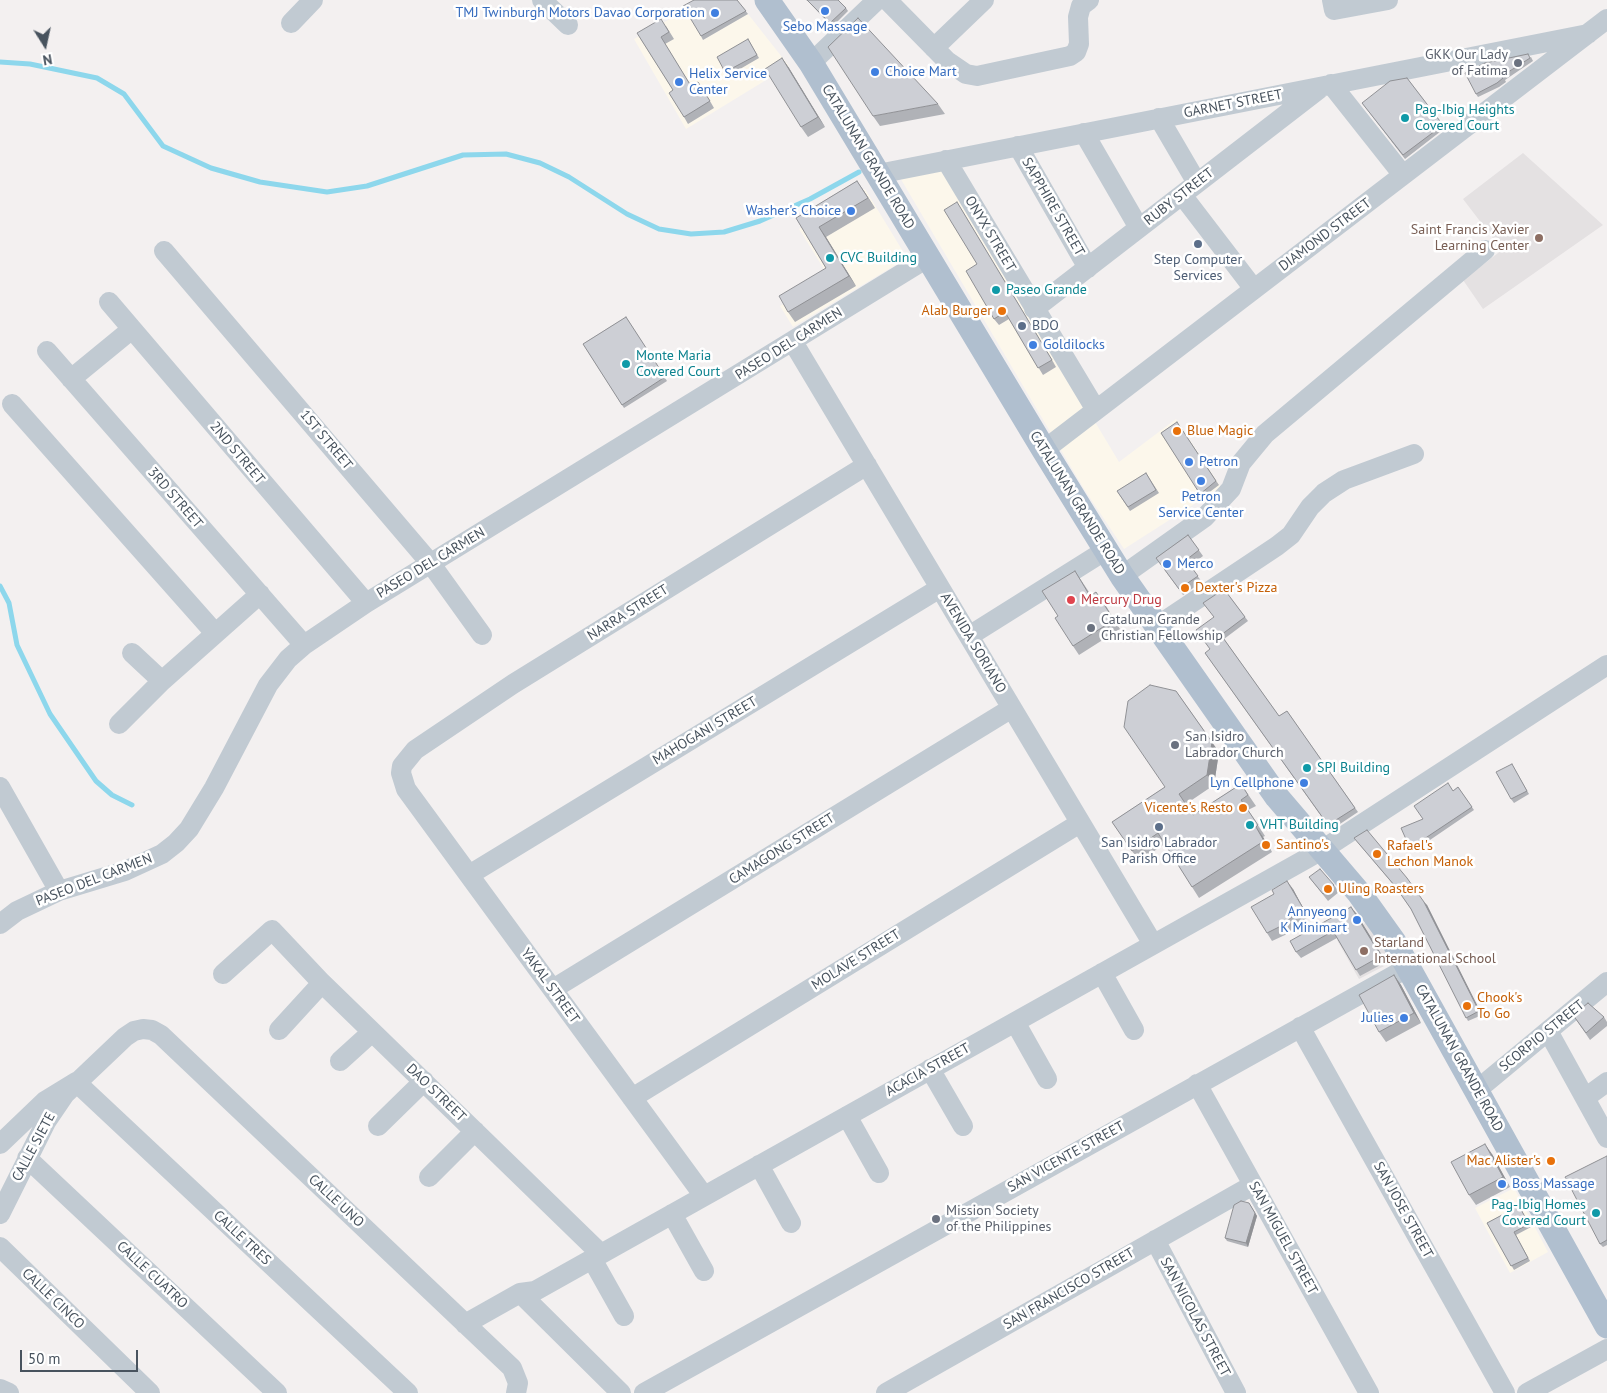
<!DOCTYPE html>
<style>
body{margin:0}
#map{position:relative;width:1607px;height:1393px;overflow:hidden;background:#f3f0f0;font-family:"PT Sans",sans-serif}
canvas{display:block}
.north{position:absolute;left:20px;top:20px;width:50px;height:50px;-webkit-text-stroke:4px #fff;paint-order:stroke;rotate:170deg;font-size:14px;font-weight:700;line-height:20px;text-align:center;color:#48535e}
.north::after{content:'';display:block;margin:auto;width:18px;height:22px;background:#48535e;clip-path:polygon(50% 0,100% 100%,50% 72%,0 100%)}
.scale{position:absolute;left:20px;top:1350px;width:118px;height:22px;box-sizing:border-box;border:2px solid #48535e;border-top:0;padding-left:6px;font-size:15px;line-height:18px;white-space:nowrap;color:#48535e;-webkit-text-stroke:4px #fff;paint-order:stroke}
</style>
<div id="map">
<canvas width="1607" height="1393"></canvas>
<div class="north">N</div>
<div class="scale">50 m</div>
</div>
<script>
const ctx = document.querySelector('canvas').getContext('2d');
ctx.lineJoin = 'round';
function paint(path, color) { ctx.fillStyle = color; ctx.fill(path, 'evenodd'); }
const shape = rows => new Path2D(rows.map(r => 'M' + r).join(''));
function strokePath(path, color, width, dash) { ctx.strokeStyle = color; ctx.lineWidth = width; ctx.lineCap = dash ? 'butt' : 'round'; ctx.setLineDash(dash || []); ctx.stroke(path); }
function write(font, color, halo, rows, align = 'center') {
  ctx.font = font + ' "PT Sans",sans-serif'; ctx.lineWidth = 5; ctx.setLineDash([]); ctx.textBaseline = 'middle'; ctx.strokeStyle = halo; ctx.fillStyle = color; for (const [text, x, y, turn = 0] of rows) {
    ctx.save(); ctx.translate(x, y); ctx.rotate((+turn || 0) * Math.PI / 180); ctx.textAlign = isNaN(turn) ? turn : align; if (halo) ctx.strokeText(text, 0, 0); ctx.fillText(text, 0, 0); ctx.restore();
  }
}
paint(shape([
 [686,10,703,40,748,14,789,66,686,129,634,39],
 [943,168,1119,462,1176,419,1221,487,1124,549,1084,489,899,176],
 [865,189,907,258,793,327,780,306,829,277,799,229],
 [1514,1188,1548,1252,1510,1273,1475,1208]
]), '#fcf7eb');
paint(shape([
 [1523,153,1603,225,1483,309,1463,280,1502,250,1463,199],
 [1367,922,1392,962,1359,979,1337,940]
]), '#e4e1e2');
strokePath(shape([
 [0,62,30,64,97,78,124,94,163,146,211,168,260,182,327,192,367,186,463,155,506,154,540,163,569,177,627,214,659,229,691,234,724,232,760,221,810,199,859,172],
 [0,586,9,603,17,645,50,714,96,781,112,795,132,805]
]), '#8dd7ec', 5);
strokePath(shape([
 [542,0,568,25],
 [887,0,947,61,966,74,977,76,1070,56,1076,52,1079,44,1078,17,1081,6,1089,0],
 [1332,0,1334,10,1388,0],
 [291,23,313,0],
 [934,48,984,0],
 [811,63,877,0],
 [1331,84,1403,175],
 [1159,118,1197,183],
 [1084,133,1139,228],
 [1018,146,1088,268],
 [946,160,1096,410],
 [878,174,1588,34],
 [1182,195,1254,289],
 [164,251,431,564,482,635],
 [109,302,366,603],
 [1034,309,1319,89],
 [793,342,1153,944],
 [47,351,304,645],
 [71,379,132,329],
 [12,404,215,633],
 [1044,450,1607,19],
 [1122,576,1205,517,1231,489,1241,463,1265,434,1485,250],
 [1157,626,1277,546,1291,535,1310,507,1324,493,1344,480,1414,454],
 [969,636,1106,550],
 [132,653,162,681],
 [119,724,162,681,260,594],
 [0,787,59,891],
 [469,875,940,588],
 [0,924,17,911,59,891,125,871,162,854,176,843,189,829,214,788,268,685,288,659,304,645,366,603,929,257],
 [1102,973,1134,1030],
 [223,974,272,930,322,983,601,1254],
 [553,989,1012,708],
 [1015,1022,1047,1079],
 [1300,1027,1505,1393],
 [279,1030,322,983],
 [1548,1031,1607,1138],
 [340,1061,372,1032],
 [930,1069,963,1126],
 [1197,1084,1369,1393],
 [1477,1090,1607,982],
 [632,1098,1080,823],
 [1585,1098,1607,1082],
 [847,1116,879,1173],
 [378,1126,424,1081],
 [0,1144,45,1101,76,1082,408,1393],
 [27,1158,277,1393],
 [759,1165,791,1223],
 [429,1177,475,1131],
 [704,1196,406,789,401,773,402,766,415,750,513,684,867,465],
 [0,1214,46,1122,65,1094,125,1037,134,1031,143,1029,152,1030,161,1035,512,1368,518,1383,516,1393],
 [672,1214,704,1271],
 [1155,1240,1236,1393],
 [0,1247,150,1393],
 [592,1259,624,1316],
 [520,1293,621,1393],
 [465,1324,520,1293,535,1291,1322,850,1607,665],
 [0,1389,9,1393],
 [644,1393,1409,967],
 [886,1393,1253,1185],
 [1527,1393,1607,1349]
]), '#c1cad2', 20);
strokePath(shape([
 [767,0,811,63,1044,450,1122,576,1277,797,1359,893,1394,942,1607,1326]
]), '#b0bfcf', 25);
paint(shape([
 [737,0,748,14,703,40,701,36],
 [807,0,846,8,848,11,832,27],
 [666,26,674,39,665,44,691,86,703,89,714,108,688,124,684,117,673,90,637,33],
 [748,39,759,58,728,76,725,72],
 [1531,57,1533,61,1505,80,1506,82,1499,87,1478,97,1476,94],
 [782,58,789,68,825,127,808,137,801,127],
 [1407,78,1445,128,1405,159,1362,103],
 [938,104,945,114,880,126,873,116],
 [857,181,875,208,826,237,856,286,795,322,788,312,826,268,796,218],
 [961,209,1056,367,1043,375,1009,319,999,325,994,319,977,264],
 [626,317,667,381,624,408,583,344],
 [1177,422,1219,485,1203,497,1161,433],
 [1146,473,1159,493,1130,511,1117,491],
 [1188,535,1203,556,1190,566,1202,582,1183,595,1156,558],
 [1075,571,1091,595,1103,601,1120,629,1079,655,1073,646,1058,616],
 [1224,589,1248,621,1224,639,1279,716,1287,711,1358,812,1331,830,1205,653,1210,650,1214,617],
 [1219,752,1214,785,1186,804,1193,815,1241,784,1256,806,1248,810,1265,836,1263,837,1272,852,1199,898,1165,844,1139,861,1112,822,1165,787],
 [1512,764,1529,794,1514,803,1511,799],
 [1458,787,1474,810,1427,842,1412,849,1409,846,1423,819,1453,791],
 [1354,838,1427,905,1482,1015,1468,1021,1411,909,1397,889],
 [1309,877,1334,885,1339,892,1328,901],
 [1293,889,1308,917,1285,935,1272,941,1267,933],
 [1356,913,1386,962,1360,976,1337,938,1301,958,1296,952],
 [1394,975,1401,985,1421,1023,1386,1042,1379,1032],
 [1573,1015,1604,1017,1607,1022,1607,1026,1590,1040],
 [1492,1154,1510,1187,1476,1205,1469,1195],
 [1607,1156,1607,1245,1603,1247,1600,1244],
 [1249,1203,1257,1216,1248,1247,1227,1241,1225,1238],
 [1519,1206,1531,1227,1516,1235,1530,1261,1514,1270,1487,1223]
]), '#b0b2b7');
paint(shape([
 [782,58,789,68,825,127,818,117],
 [857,181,864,191,875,208,868,198],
 [957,202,961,209,1056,367,1052,360],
 [819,227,826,237,856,286,849,276],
 [1176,691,1219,752,1214,785,1207,775],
 [1256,827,1263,837,1272,852,1264,841],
 [1287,881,1293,889,1308,917,1303,908],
 [1424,902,1427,905,1482,1015,1479,1011],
 [1351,907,1356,913,1386,962,1381,956],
 [1394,975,1401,985,1421,1023,1414,1013],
 [1485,1144,1492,1154,1510,1187,1503,1177],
 [1249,1203,1257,1216,1248,1247,1246,1243]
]), '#909195');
const building = shape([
 [694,0,737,0,746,11,701,36,683,6,694,0],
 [807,0,838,0,846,8,830,23,807,0],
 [858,18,938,104,873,116,828,47,858,18],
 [661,19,669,32,661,37,691,86,698,82,710,101,684,117,669,93,673,90,637,33,661,19],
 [748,39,757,55,725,72,717,57,748,39],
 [1528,54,1530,58,1502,76,1503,78,1497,83,1476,94,1465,73,1485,63,1528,54],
 [782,58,818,117,801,127,765,69,782,58],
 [1407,78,1443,125,1403,155,1362,103,1390,81,1407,78],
 [857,181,868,198,819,227,849,276,788,312,779,296,826,268,796,218,857,181],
 [957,202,1052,360,1038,368,1005,312,994,319,966,271,977,264,944,210,957,202],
 [626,317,665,377,622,405,583,344,626,317],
 [1177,422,1216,481,1200,494,1161,433,1177,422],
 [1146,473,1156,490,1128,507,1117,491,1146,473],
 [1188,535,1199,550,1186,560,1198,576,1179,589,1156,558,1188,535],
 [1075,571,1090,596,1096,592,1114,620,1073,646,1055,618,1058,616,1042,591,1075,571],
 [1224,589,1245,617,1221,635,1279,716,1287,711,1355,808,1328,825,1205,653,1210,649,1196,630,1214,617,1203,603,1224,589],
 [1150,685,1176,691,1212,742,1207,775,1179,794,1193,815,1241,784,1248,795,1241,800,1258,825,1256,827,1264,841,1192,887,1158,833,1132,851,1112,822,1165,787,1124,727,1128,701,1150,685],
 [1512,764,1527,791,1511,799,1496,772,1512,764],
 [1448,783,1453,791,1458,787,1472,807,1424,839,1409,846,1401,828,1423,819,1414,806,1448,783],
 [1367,830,1407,878,1424,902,1479,1011,1466,1018,1411,909,1395,886,1354,838,1367,830],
 [1320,869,1334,885,1323,894,1309,877,1320,869],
 [1287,881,1303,908,1279,927,1267,933,1251,907,1274,894,1272,890,1287,881],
 [1351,907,1381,956,1356,970,1333,931,1296,952,1290,941,1351,907],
 [1394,975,1414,1013,1379,1032,1359,995,1394,975],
 [1588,1003,1604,1017,1586,1033,1573,1015,1588,1003],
 [1485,1144,1503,1177,1469,1195,1451,1162,1485,1144],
 [1607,1156,1607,1240,1600,1244,1565,1177,1607,1156],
 [1241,1201,1249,1203,1255,1213,1246,1243,1225,1238,1234,1205,1241,1201],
 [1519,1206,1529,1224,1514,1232,1528,1258,1511,1266,1487,1223,1519,1206]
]);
paint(building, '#cdcfd5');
strokePath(building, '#909195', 1);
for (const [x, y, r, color] of [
 [825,11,5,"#3f7fe0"],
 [715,13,5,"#3f7fe0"],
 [1518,63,5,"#6b7280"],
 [875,72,5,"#3f7fe0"],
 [679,82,5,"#3f7fe0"],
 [1405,118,5,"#0f9aa8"],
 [851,211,5,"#3f7fe0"],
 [1539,238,5,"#8d6e63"],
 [1198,244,5,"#5c6f8a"],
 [830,258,5,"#0f9aa8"],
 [996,290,5,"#0f9aa8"],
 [1002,311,5,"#e8710a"],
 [1022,326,5,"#5c6f8a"],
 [1033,345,5,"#3f7fe0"],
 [626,364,5,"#0f9aa8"],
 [1177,431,5,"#e8710a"],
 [1189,462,5,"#3f7fe0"],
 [1201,481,5,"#3f7fe0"],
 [1167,564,5,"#3f7fe0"],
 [1185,588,5,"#e8710a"],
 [1071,600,5,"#e0444e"],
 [1091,628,5,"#6b7280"],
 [1175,745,5,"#6b7280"],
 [1307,768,5,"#0f9aa8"],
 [1304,783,5,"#3f7fe0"],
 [1243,808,5,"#e8710a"],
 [1250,825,5,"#0f9aa8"],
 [1159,827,5,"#5c6f8a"],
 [1266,845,5,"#e8710a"],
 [1377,854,5,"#e8710a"],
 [1328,889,5,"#e8710a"],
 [1357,920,5,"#3f7fe0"],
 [1364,951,5,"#8d6e63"],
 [1467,1006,5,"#e8710a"],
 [1404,1018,5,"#3f7fe0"],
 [1551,1161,5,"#e8710a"],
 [1502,1184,5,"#3f7fe0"],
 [1596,1213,5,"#0f9aa8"],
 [936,1219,5,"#6b7280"]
]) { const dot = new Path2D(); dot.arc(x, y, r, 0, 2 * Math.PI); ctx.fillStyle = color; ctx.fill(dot); strokePath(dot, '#fff', 2); }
write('14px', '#366cbe', '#fff', [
 ["TMJ Twinburgh Motors Davao Corporation",705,13,"right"],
 ["Sebo Massage",825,27,"center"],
 ["Choice Mart",885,72],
 ["Helix Service",689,74],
 ["Center",689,90],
 ["Washer's Choice",841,211,"right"],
 ["Goldilocks",1043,345],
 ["Petron",1199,462],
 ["Petron",1201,497,"center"],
 ["Service Center",1201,513,"center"],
 ["Merco",1177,564],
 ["Lyn Cellphone",1294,783,"right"],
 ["Annyeong",1347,912,"right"],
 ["K Minimart",1347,928,"right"],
 ["Julies",1394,1018,"right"],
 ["Boss Massage",1512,1184]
], 'left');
write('14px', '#5b616d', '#fff', [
 ["GKK Our Lady",1508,55,"right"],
 ["of Fatima",1508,71,"right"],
 ["Cataluna Grande",1101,620],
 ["Christian Fellowship",1101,636],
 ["San Isidro",1185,737],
 ["Labrador Church",1185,753],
 ["Mission Society",946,1211],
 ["of the Philippines",946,1227]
], 'left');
write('14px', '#48535e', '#fff', [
 ["GARNET STREET",1233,104,-11],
 ["CATALUNAN GRANDE ROAD",868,157,59],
 ["RUBY STREET",1179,197,-38],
 ["SAPPHIRE STREET",1053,207,60],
 ["ONYX STREET",990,234,59],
 ["DIAMOND STREET",1325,235,-37],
 ["PASEO DEL CARMEN",789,344,-32],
 ["1ST STREET",326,440,50],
 ["2ND STREET",237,453,50],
 ["3RD STREET",175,498,49],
 ["CATALUNAN GRANDE ROAD",1077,503,58],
 ["PASEO DEL CARMEN",431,563,-31],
 ["NARRA STREET",628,613,-32],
 ["AVENIDA SORIANO",973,643,59],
 ["MAHOGANI STREET",705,731,-31],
 ["CAMAGONG STREET",782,849,-32],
 ["PASEO DEL CARMEN",94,880,-21],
 ["MOLAVE STREET",856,960,-32],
 ["YAKAL STREET",550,986,54],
 ["SCORPIO STREET",1542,1036,-39],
 ["CATALUNAN GRANDE ROAD",1459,1058,61],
 ["ACACIA STREET",928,1070,-29],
 ["DAO STREET",436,1093,44],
 ["CALLE SIETE",34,1147,-62],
 ["SAN VICENTE STREET",1066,1157,-29],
 ["CALLE UNO",336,1201,43],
 ["SAN JOSE STREET",1403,1210,61],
 ["CALLE TRES",242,1238,43],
 ["SAN MIGUEL STREET",1283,1238,61],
 ["CALLE CUATRO",152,1275,43],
 ["SAN FRANCISCO STREET",1069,1289,-30],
 ["CALLE CINCO",53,1299,44],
 ["SAN NICOLAS STREET",1195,1317,62]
]);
write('14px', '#0d838f', '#fff', [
 ["Pag-Ibig Heights",1415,110],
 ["Covered Court",1415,126],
 ["CVC Building",840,258],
 ["Paseo Grande",1006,290],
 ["Monte Maria",636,356],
 ["Covered Court",636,372],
 ["SPI Building",1317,768],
 ["VHT Building",1260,825],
 ["Pag-Ibig Homes",1586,1205,"right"],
 ["Covered Court",1586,1221,"right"]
], 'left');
write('14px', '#785e54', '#fff', [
 ["Saint Francis Xavier",1529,230],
 ["Learning Center",1529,246],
 ["Starland",1374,943,"left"],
 ["International School",1374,959,"left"]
], 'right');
write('14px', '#4e5e75', '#fff', [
 ["Step Computer",1198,260],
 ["Services",1198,276],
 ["BDO",1032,326,"left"],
 ["San Isidro Labrador",1159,843],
 ["Parish Office",1159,859]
]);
write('14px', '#c56008', '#fff', [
 ["Alab Burger",992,311,"right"],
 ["Blue Magic",1187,431],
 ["Dexter's Pizza",1195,588],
 ["Vicente's Resto",1233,808,"right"],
 ["Santino's",1276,845],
 ["Rafael's",1387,846],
 ["Lechon Manok",1387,862],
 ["Uling Roasters",1338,889],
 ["Chook's",1477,998],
 ["To Go",1477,1014],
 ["Mac Alister's",1541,1161,"right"]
], 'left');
write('14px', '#be3a42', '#fff', [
 ["Mercury Drug",1081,600]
], 'left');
</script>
